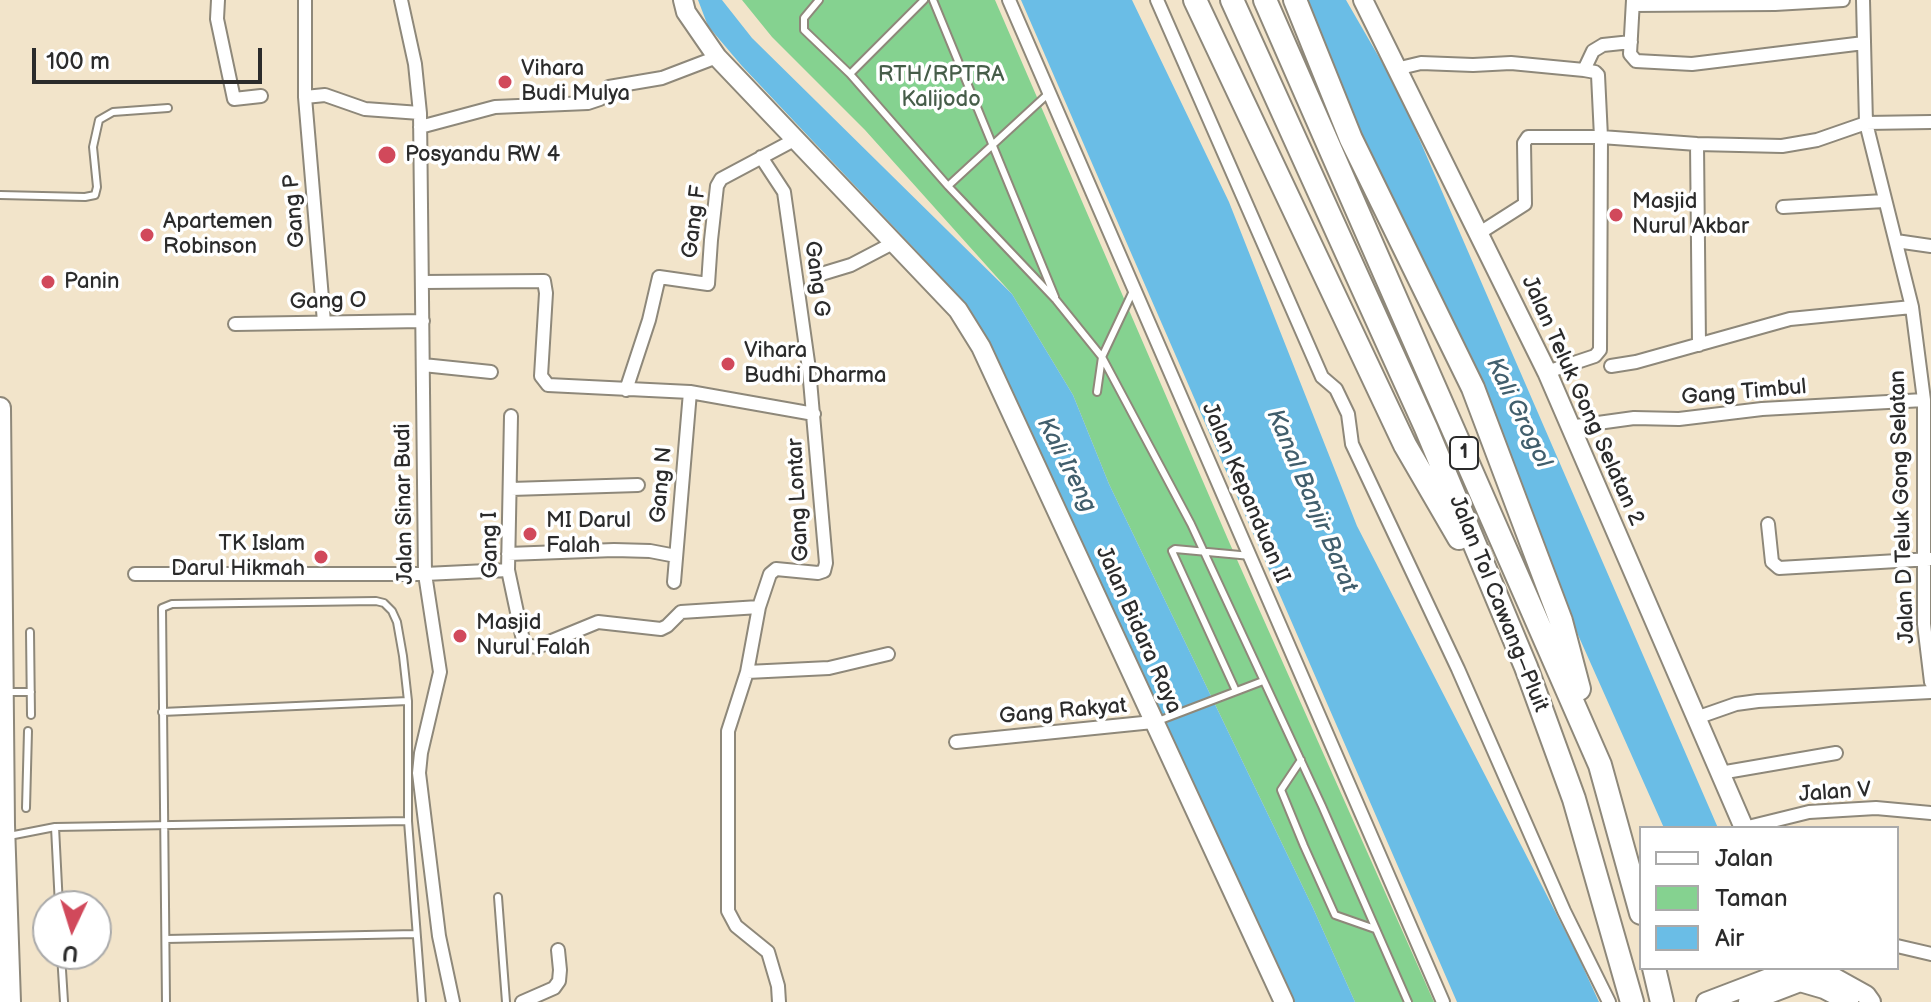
<!DOCTYPE html>
<meta charset="utf-8">
<style>
body{margin:0}
#map{position:relative;width:1931px;height:1002px;overflow:hidden;background:#f2e4ca;font-family:"Balsamiq Sans",sans-serif}
canvas{display:block}
.legend{position:absolute;left:1639px;top:826px;width:260px;height:144px;box-sizing:border-box;background:#fff;border:2px solid #aaa;margin:0;padding:10px 14px;list-style:none;font-size:24px;color:#2b2b2b}
.legend li{display:flex;align-items:center;gap:16px;height:40px}
.legend b{width:40px;border:2px solid #aaa}
.north{position:absolute;left:32px;top:890px;width:80px;height:80px;box-sizing:border-box;background:#fff;border:2px solid #aaa;border-radius:50%;rotate:184deg;font-size:22px;font-weight:700;line-height:32px;text-align:center;color:#2b2b2b}
.north::after{content:'';display:block;margin:auto;width:28px;height:36px;background:#d1495b;clip-path:polygon(50% 0,100% 100%,50% 72%,0 100%)}
.scale{position:absolute;left:32px;top:48px;width:230px;height:36px;box-sizing:border-box;border:4px solid #2b2b2b;border-top:0;padding-left:10px;font-size:24px;line-height:28px;white-space:nowrap;color:#2b2b2b;-webkit-text-stroke:6px #fff;paint-order:stroke}
</style>
<div id="map">
<canvas width="1931" height="1002"></canvas>
<ul class="legend">
<li><b style="height:10px;background:#fff"></b>Jalan</li>
<li><b style="height:22px;background:#85d290"></b>Taman</li>
<li><b style="height:22px;background:#6abde6"></b>Air</li>
</ul>
<div class="north">U</div>
<div class="scale">100 m</div>
</div>
<script>
const ctx = document.querySelector('canvas').getContext('2d');
ctx.lineJoin = 'round';
function paint(path, color) { ctx.fillStyle = color; ctx.fill(path, 'evenodd'); }
const shape = rows => new Path2D(rows.map(r => 'M' + r).join(''));
function strokePath(path, color, width, dash) { ctx.strokeStyle = color; ctx.lineWidth = width; ctx.lineCap = dash ? 'butt' : 'round'; ctx.setLineDash(dash || []); ctx.stroke(path); }
function write(font, color, halo, rows, align = 'center') {
  ctx.font = font + ' "Balsamiq Sans",sans-serif'; ctx.lineWidth = 7; ctx.setLineDash([]); ctx.textBaseline = 'middle'; ctx.strokeStyle = halo; ctx.fillStyle = color; for (const [text, x, y, turn = 0] of rows) {
    ctx.save(); ctx.translate(x, y); ctx.rotate((+turn || 0) * Math.PI / 180); ctx.textAlign = isNaN(turn) ? turn : align; if (halo) ctx.strokeText(text, 0, 0); ctx.fillText(text, 0, 0); ctx.restore();
  }
}
paint(shape([
 [742,0,995,0,1230,544,1434,1002,1355,1002,1313,908,1109,484,1073,395,1012,294,865,130,772,37]
]), '#85d290');
paint(shape([
 [698,0,722,0,752,38,1012,294,1073,395,1109,484,1313,908,1355,1002,1295,1002,997,369,943,279,742,66,708,26],
 [1021,0,1132,0,1229,202,1357,526,1577,954,1599,1002,1457,1002],
 [1306,0,1346,0,1398,90,1718,828,1664,828,1347,116]
]), '#6abde6');
const lane = shape([
 [819,0,804,18,804,30,850,74,948,186,1049,93],
 [933,0,1055,297],
 [850,74,924,0],
 [948,186,1056,300,1102,357,1191,524,1322,806,1408,1002],
 [0,195,85,197,95,195,97,187,93,147,99,120,113,112,168,108],
 [1097,392,1102,357,1133,291],
 [30,632,31,715],
 [1236,691,1172,551,1175,549,1251,556],
 [6,692,31,692],
 [162,712,408,701],
 [1158,721,1263,681],
 [1301,760,1281,790,1304,846,1335,915,1375,929],
 [26,808,28,731],
 [55,827,59,906],
 [9,836,55,827,408,821],
 [498,897,506,1002],
 [166,939,416,934],
 [61,954,64,1002],
 [166,1002,162,608,172,604,376,601,384,603,392,611,397,622,403,656,408,701,408,821,422,1002]
]);
const street = shape([
 [218,0,217,19,234,99,261,96],
 [305,0,305,97,324,322],
 [401,0,415,64,420,113,425,574,440,672,421,753,419,773,439,936,453,1002],
 [1009,0,1443,1002],
 [1157,0,1322,377,1336,389,1348,414,1352,444,1458,669,1564,911,1609,1002],
 [1633,0,1630,54,1636,61,1692,64,1864,43],
 [1863,0,1866,123,1912,307,1924,400,1924,624,1931,682],
 [1633,5,1775,4,1843,0],
 [1396,69,1421,63,1473,65,1511,63,1584,70,1595,72,1598,75,1601,137,1528,137,1524,143,1525,204,1478,234],
 [1584,70,1593,51,1603,45,1631,42],
 [305,97,325,95,365,109,420,113],
 [420,127,495,107,588,103,600,99,609,87,662,78,717,57],
 [1697,144,1699,345],
 [761,157,784,192,809,369,826,563,824,571,818,573,776,569,770,574,759,607,747,672,728,731,728,911,736,926,768,952,778,986,779,1002],
 [1783,207,1884,201],
 [1896,241,1931,246],
 [818,275,851,265,893,243],
 [423,282,544,281,546,293,541,376,548,385,690,392,814,414],
 [235,324,423,321],
 [423,365,491,372],
 [1611,366,1636,362,1790,319,1912,307],
 [1547,372,1595,356,1600,350,1601,137,1697,144,1782,146,1817,140,1866,123,1931,122],
 [626,390,649,320,659,277,708,284,711,240,717,186,721,179,796,139],
 [511,416,508,570,524,645,537,647,598,622,661,629,667,626,681,612,759,607],
 [1569,427,1634,418,1679,419,1762,409,1924,400],
 [511,489,638,485],
 [1768,524,1772,562,1779,568,1931,559],
 [508,554,614,550,650,551,676,556],
 [135,574,425,574,508,570],
 [674,582,690,392],
 [747,672,829,668,888,654],
 [1696,718,1736,704,1758,701,1931,692],
 [956,742,1153,722],
 [1720,773,1836,753],
 [1744,828,1809,812,1876,808,1931,813],
 [1897,946,1931,954],
 [522,1002,554,988,559,981,560,970,558,950]
]);
const secondary = shape([
 [683,0,686,12,717,57,958,310,981,347,1284,1002],
 [1363,0,1547,372,1744,828],
 [1706,1002,1795,968,1830,975,1866,995,1871,1002],
 [1748,1002,1800,982,1824,989,1849,1002]
]);
const primary = shape([
 [0,408,4,825,10,1002]
]);
const highway = shape([
 [1195,0,1405,445,1459,538],
 [1232,0,1426,428,1526,667,1574,799,1632,1002],
 [1265,0,1600,765,1641,913],
 [1295,0,1351,139,1473,388,1561,621,1579,689],
 [1654,968,1662,1002]
]);
strokePath(lane, '#8e887a', 10);
strokePath(street, '#8e887a', 16);
strokePath(secondary, '#8e887a', 22);
strokePath(primary, '#8e887a', 24);
strokePath(highway, '#8e887a', 26);
strokePath(lane, '#fff', 6);
strokePath(street, '#fff', 12);
strokePath(secondary, '#fff', 18);
strokePath(primary, '#fff', 20);
strokePath(highway, '#fff', 22);
for (const [x, y, r, color] of [
 [505,82,8,"#d1495b"],
 [387,155,10,"#d1495b"],
 [1616,215,8,"#d1495b"],
 [147,235,8,"#d1495b"],
 [48,282,8,"#d1495b"],
 [728,364,8,"#d1495b"],
 [530,534,8,"#d1495b"],
 [321,557,8,"#d1495b"],
 [460,636,8,"#d1495b"]
]) { const dot = new Path2D(); dot.arc(x, y, r, 0, 2 * Math.PI); ctx.fillStyle = color; ctx.fill(dot); strokePath(dot, '#fff', 3); }
for (const [x, y, w] of [
 [1464,453,28]
]) { const box = new Path2D(); box.roundRect(x - w / 2, y - 16, w, 32, 6); ctx.fillStyle = '#fff'; ctx.fill(box); strokePath(box, '#2b2b2b', 2); }
write('bold 20px', '#2b2b2b', null, [
 ["1",1464,453]
]);
write('22px', '#2b2b2b', '#fff', [
 ["Vihara",521,69],
 ["Budi Mulya",521,94],
 ["Posyandu RW 4",405,155],
 ["Masjid",1632,202],
 ["Nurul Akbar",1632,227],
 ["Apartemen",163,222],
 ["Robinson",163,247],
 ["Panin",64,282],
 ["Vihara",744,351],
 ["Budhi Dharma",744,376],
 ["MI Darul",546,521],
 ["Falah",546,546],
 ["TK Islam",305,544,"right"],
 ["Darul Hikmah",305,569,"right"],
 ["Masjid",476,623],
 ["Nurul Falah",476,648]
], 'left');
write('22px', '#465d49', '#fff', [
 ["RTH/RPTRA",941,75],
 ["Kalijodo",941,100]
]);
write('22px', '#2b2b2b', '#fff', [
 ["Gang P",295,211,-95],
 ["Gang F",695,222,-83],
 ["Gang G",816,279,82],
 ["Gang O",328,302,-1],
 ["Gang Timbul",1744,393,-5],
 ["Jalan Teluk Gong Selatan 2",1582,401,66],
 ["Gang N",662,485,-85],
 ["Jalan Kepanduan II",1245,493,67],
 ["Gang Lontar",799,500,-93],
 ["Jalan Sinar Budi",405,504,-91],
 ["Jalan D Teluk Gong Selatan",1903,507,-92],
 ["Gang I",491,545,-91],
 ["Jalan Tol Cawang–Pluit",1498,604,68],
 ["Jalan Bidara Raya",1138,630,66],
 ["Gang Rakyat",1063,712,-5],
 ["Jalan V",1835,793,-4]
]);
write('italic 24px', '#415e6c', '#fff', [
 ["Kali Grogol",1518,413,64],
 ["Kali Ireng",1066,465,63],
 ["Kanal Banjir Barat",1311,501,67]
]);
</script>
